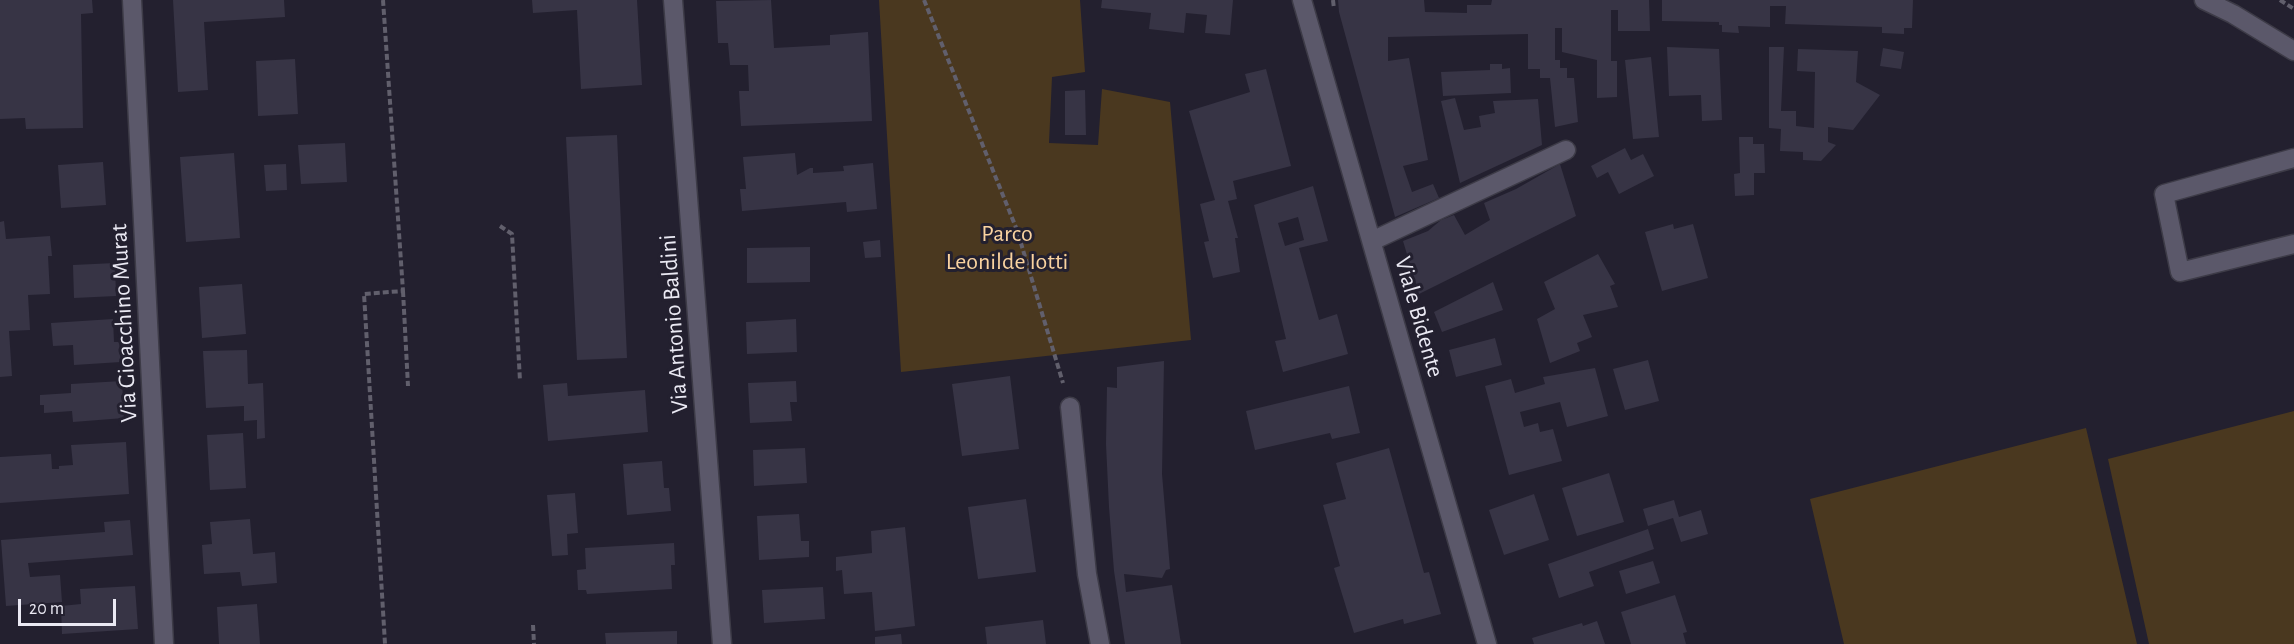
<!DOCTYPE html>
<style>
body{margin:0}
#map{position:relative;width:2294px;height:644px;overflow:hidden;background:#23202f;font-family:"Alegreya Sans",sans-serif}
canvas{display:block}
.scale{position:absolute;left:18px;top:599px;width:98px;height:27px;box-sizing:border-box;border:3px solid #eae9f3;border-top:0;padding-left:8px;font-size:18px;line-height:21px;white-space:nowrap;color:#eae9f3;-webkit-text-stroke:4px #23202f;paint-order:stroke}
</style>
<div id="map">
<canvas width="2294" height="644"></canvas>
<div class="scale">20 m</div>
</div>
<script>
const ctx = document.querySelector('canvas').getContext('2d');
ctx.lineJoin = 'round';
function paint(path, color) { ctx.fillStyle = color; ctx.fill(path, 'evenodd'); }
const shape = rows => new Path2D(rows.map(r => 'M' + r).join(''));
function strokePath(path, color, width, dash) { ctx.strokeStyle = color; ctx.lineWidth = width; ctx.lineCap = dash ? 'butt' : 'round'; ctx.setLineDash(dash || []); ctx.stroke(path); }
function write(font, color, halo, rows, align = 'center') {
  ctx.font = font + ' "Alegreya Sans",sans-serif'; ctx.lineWidth = 6; ctx.setLineDash([]); ctx.textBaseline = 'middle'; ctx.strokeStyle = halo; ctx.fillStyle = color; for (const [text, x, y, turn = 0] of rows) {
    ctx.save(); ctx.translate(x, y); ctx.rotate((+turn || 0) * Math.PI / 180); ctx.textAlign = isNaN(turn) ? turn : align; if (halo) ctx.strokeText(text, 0, 0); ctx.fillText(text, 0, 0); ctx.restore();
  }
}
paint(shape([
 [879,0,1080,0,1085,72,1052,77,1049,143,1098,145,1102,89,1170,102,1191,340,901,372],
 [2294,411,2294,644,2149,644,2108,459],
 [2086,428,2137,644,1844,644,1810,499]
]), '#4a381f');
paint(shape([
 [0,0,92,0,93,13,81,14,83,128,26,129,25,118,0,119],
 [173,0,284,0,285,17,204,22,208,90,178,92],
 [532,0,637,0,642,85,581,89,577,10,533,13],
 [771,0,774,48,830,45,830,35,868,32,872,121,741,126,739,91,749,91,748,65,730,65,728,43,718,43,716,1],
 [1102,0,1233,0,1230,35,1205,33,1207,15,1186,13,1184,33,1149,29,1151,13,1101,8],
 [1338,0,1424,0,1425,12,1467,13,1467,5,1491,5,1492,0,1649,0,1650,31,1618,31,1618,10,1611,10,1611,61,1617,61,1617,97,1597,98,1597,60,1562,52,1562,28,1555,28,1555,60,1560,60,1560,68,1567,68,1567,78,1574,78,1578,122,1555,127,1550,78,1540,78,1540,69,1528,69,1528,34,1388,37,1388,61,1409,58,1428,160,1403,166,1412,192,1433,184,1439,198,1395,217,1339,12],
 [1662,0,1913,0,1912,28,1904,28,1904,34,1882,33,1882,27,1785,24,1786,6,1770,6,1770,27,1738,26,1739,33,1722,32,1722,25,1719,25,1719,22,1662,21],
 [1667,47,1719,49,1722,120,1702,121,1701,95,1669,96],
 [1769,47,1784,47,1781,111,1796,111,1796,126,1814,128,1815,72,1797,71,1798,49,1858,51,1856,82,1880,95,1853,130,1828,127,1828,142,1836,145,1821,161,1803,160,1803,152,1780,151,1781,129,1769,128],
 [1883,48,1904,52,1901,69,1880,66],
 [1651,57,1659,137,1633,139,1625,60],
 [295,59,298,114,258,116,256,61],
 [1490,64,1502,64,1502,69,1510,68,1511,93,1443,96,1441,72,1490,70],
 [1266,69,1291,166,1233,181,1237,199,1228,201,1238,238,1235,238,1240,272,1213,278,1204,242,1209,241,1200,204,1215,200,1189,111,1250,92,1245,74],
 [1085,90,1086,135,1065,135,1065,91],
 [1455,98,1464,130,1481,127,1479,116,1495,113,1493,101,1538,99,1542,145,1460,183,1441,101],
 [617,135,627,358,577,360,566,137],
 [1739,137,1753,137,1753,144,1764,144,1765,173,1754,173,1754,195,1735,196,1734,174,1740,173],
 [345,143,347,182,301,184,298,145],
 [1625,148,1631,160,1643,154,1654,176,1619,194,1608,172,1597,178,1591,166],
 [234,153,240,238,186,242,180,157],
 [795,153,797,175,810,168,813,168,813,173,844,171,843,166,873,163,877,209,847,212,846,202,742,211,740,189,746,189,743,157],
 [103,162,106,205,61,208,58,165],
 [286,164,287,190,266,191,264,165],
 [1560,164,1576,216,1419,294,1403,241,1428,231,1441,220,1454,215,1465,235,1490,220,1484,203,1516,189],
 [1313,186,1328,241,1299,248,1319,320,1337,314,1348,354,1283,372,1275,341,1286,339,1254,205],
 [1298,217,1304,240,1285,246,1278,223],
 [4,221,6,239,50,236,52,256,48,256,50,294,28,295,30,330,9,331,12,376,0,377,0,222],
 [1673,224,1674,229,1693,224,1708,278,1662,291,1645,232],
 [880,240,881,257,865,258,863,242],
 [810,247,810,282,747,283,747,248],
 [1598,254,1615,284,1610,286,1618,307,1583,315,1592,337,1577,343,1580,351,1550,363,1537,319,1555,309,1544,282],
 [115,263,116,296,74,298,73,265],
 [1493,282,1503,310,1442,332,1434,312],
 [242,284,246,334,202,338,199,287],
 [113,319,114,342,119,342,121,362,74,365,73,345,53,346,51,323],
 [796,319,797,352,747,354,746,322],
 [1495,338,1502,365,1456,377,1449,350],
 [247,350,248,384,263,383,265,438,257,439,257,420,244,421,244,406,206,408,203,351],
 [1648,360,1659,401,1625,410,1613,369],
 [1164,361,1162,474,1170,569,1166,570,1162,578,1124,574,1126,592,1172,585,1181,644,1125,644,1114,571,1109,507,1106,444,1107,387,1117,388,1117,367],
 [1595,368,1608,416,1567,427,1560,402,1520,412,1524,427,1538,423,1540,432,1553,429,1562,461,1509,475,1485,386,1511,379,1515,393,1545,384,1543,377],
 [1010,376,1019,449,962,456,952,384],
 [122,381,124,418,73,422,72,411,44,413,44,405,40,405,40,395,71,393,71,384],
 [796,381,797,402,790,402,792,421,750,423,748,383],
 [567,383,568,396,645,390,648,432,548,441,543,385],
 [1349,386,1360,433,1332,439,1330,433,1255,450,1246,411],
 [243,433,246,488,210,490,207,435],
 [126,442,129,494,0,503,0,457,51,454,52,469,59,469,59,466,73,465,71,445],
 [805,448,807,483,754,486,753,450],
 [1389,448,1424,573,1429,572,1441,614,1404,624,1403,619,1354,633,1334,568,1340,566,1323,505,1346,499,1336,463],
 [662,461,664,488,669,488,671,511,627,515,623,464],
 [1609,473,1624,522,1577,536,1562,488],
 [575,493,578,533,567,534,568,555,552,556,547,495],
 [1534,494,1549,540,1504,555,1489,510],
 [1026,499,1036,572,978,579,968,507],
 [1674,500,1679,517,1701,510,1708,534,1681,542,1673,518,1648,526,1643,509],
 [799,514,801,541,809,541,809,557,759,560,757,516],
 [250,519,253,554,275,552,277,583,242,586,240,572,204,574,202,545,212,544,210,522],
 [130,520,133,555,28,563,30,577,60,575,62,602,6,606,1,540,105,532,104,522],
 [905,527,915,626,875,631,872,592,844,594,842,570,836,571,836,557,872,553,871,531],
 [1648,529,1654,549,1589,572,1594,586,1559,598,1548,564],
 [674,543,675,565,671,565,672,589,587,594,586,590,578,590,577,570,586,569,585,548],
 [1653,561,1660,583,1626,594,1619,571],
 [135,586,138,629,62,634,61,606,81,604,80,589],
 [823,587,825,619,764,623,762,590],
 [1675,595,1687,632,1683,633,1686,644,1631,644,1621,612],
 [257,604,260,644,219,644,217,607],
 [1043,620,1046,644,987,644,985,627],
 [1597,621,1605,644,1534,644,1532,638,1582,623,1583,626],
 [677,631,677,644,606,644,605,633],
 [901,634,902,644,875,644,875,637]
]), '#373445');
const minor = shape([
 [132,0,164,644],
 [673,0,722,644],
 [1302,0,1487,644],
 [2204,0,2233,14,2294,51],
 [2294,158,2164,194,2180,272,2294,244],
 [1372,241,1566,150],
 [1070,407,1087,574,1100,644]
]);
strokePath(minor, '#3d3b47', 21);
strokePath(shape([
 [383,0,403,291,364,294,385,644],
 [924,0,1017,230,1063,383],
 [1333,0,1334,9],
 [2280,0,2294,9],
 [500,226,512,234,520,381],
 [403,291,408,386],
 [533,625,534,644]
]), '#615f6c', 4, [6, 3]);
strokePath(minor, '#5b586a', 18);
write('24px', '#fad3a0', '#23202f', [
 ["Parco",1007,234],
 ["Leonilde Iotti",1007,262]
]);
write('24px', '#eae9f3', '#23202f', [
 ["Viale Bidente",1419,317,74],
 ["Via Gioacchino Murat",124,323,-93],
 ["Via Antonio Baldini",674,324,-94]
]);
</script>
